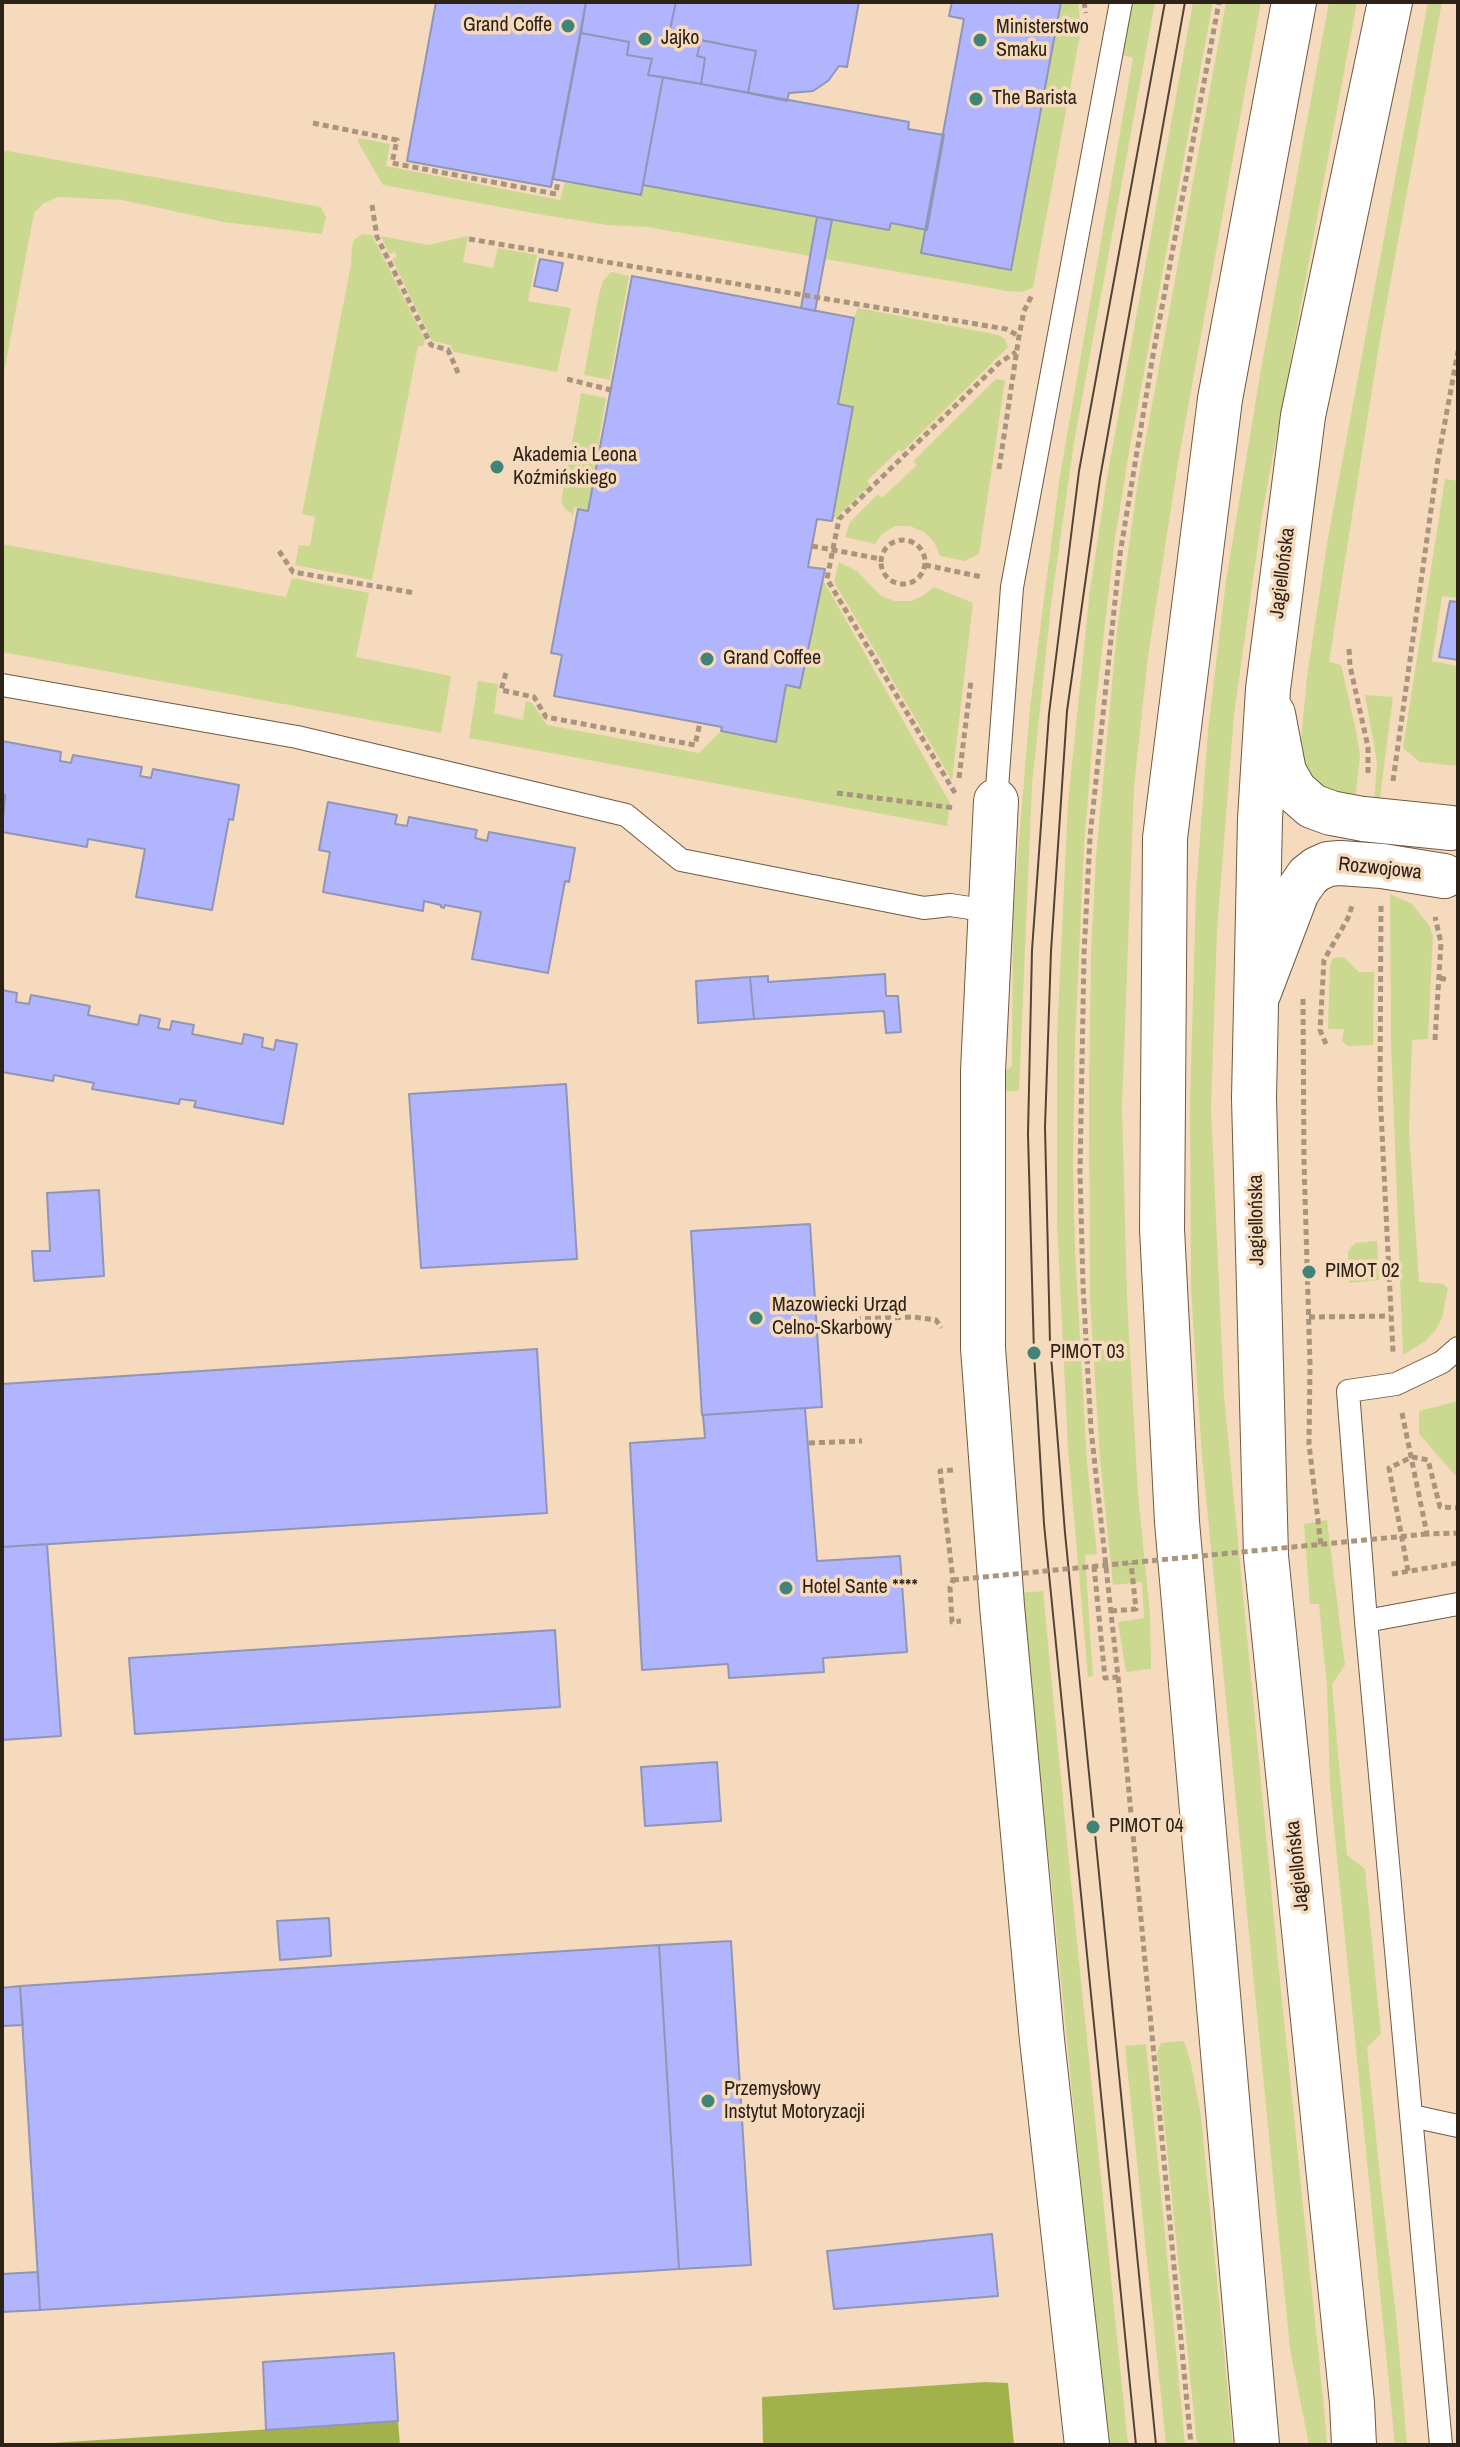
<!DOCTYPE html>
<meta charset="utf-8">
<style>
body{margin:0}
#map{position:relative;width:1460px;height:2447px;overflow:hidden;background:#f6dabd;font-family:"Archivo Narrow",sans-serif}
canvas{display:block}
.frame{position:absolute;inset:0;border:4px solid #2d2217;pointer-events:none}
</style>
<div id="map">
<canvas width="1460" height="2447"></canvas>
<div class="frame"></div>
</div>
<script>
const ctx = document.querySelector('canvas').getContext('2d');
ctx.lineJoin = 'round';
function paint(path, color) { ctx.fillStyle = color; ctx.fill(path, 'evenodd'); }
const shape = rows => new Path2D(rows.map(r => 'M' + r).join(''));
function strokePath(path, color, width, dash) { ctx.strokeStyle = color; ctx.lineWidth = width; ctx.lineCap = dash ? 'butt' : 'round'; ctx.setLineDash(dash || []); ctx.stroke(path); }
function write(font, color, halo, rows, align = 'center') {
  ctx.font = font + ' "Archivo Narrow",sans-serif'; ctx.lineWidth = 7; ctx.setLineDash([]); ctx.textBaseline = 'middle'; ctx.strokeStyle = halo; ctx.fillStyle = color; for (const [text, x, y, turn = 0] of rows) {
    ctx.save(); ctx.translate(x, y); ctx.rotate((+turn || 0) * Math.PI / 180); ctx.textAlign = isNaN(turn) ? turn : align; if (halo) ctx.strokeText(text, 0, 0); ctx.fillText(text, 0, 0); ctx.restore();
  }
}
paint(shape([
 [1061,2,1078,2,1081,30,1033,288,1021,292,1007,291,825,259,832,220,889,230,891,223,927,230,922,253,1011,270],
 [1130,2,1155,2,1074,442,1051,605,1032,785,1019,1091,994,1091,994,1079,1012,1066,1013,913,1030,708,1060,475,1133,58,1122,55],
 [1193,2,1213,2,1128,458,1115,539,1096,701,1084,846,1075,1043,1073,1162,1075,1249,1087,1463,1097,1554,1085,1555,1093,1676,1088,1677,1068,1449,1057,1222,1057,1037,1068,802,1090,590,1108,472],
 [1226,2,1261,2,1178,463,1148,657,1134,787,1122,1107,1127,1298,1138,1494,1150,1614,1151,1669,1126,1672,1118,1622,1144,1618,1142,1582,1113,1585,1100,1459,1090,1300,1089,1087,1091,952,1096,856,1117,630,1138,481],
 [1329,2,1357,2,1262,515,1234,715,1217,930,1211,1108,1224,1395,1279,1971,1324,2408,1327,2445,1309,2445,1290,2349,1202,1457,1191,1290,1190,1102,1196,891,1208,730,1226,581,1261,369],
 [1428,2,1442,2,1380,339,1329,662,1341,665,1356,730,1360,756,1355,801,1334,798,1309,777,1300,749,1307,677,1327,543],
 [359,138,390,144,386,166,560,200,565,181,641,195,643,185,817,217,810,256,648,227,607,225,543,215,383,185,358,142],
 [2,150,321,207,326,217,322,234,224,222,122,200,58,197,44,203,34,213,2,383],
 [362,234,372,235,425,340,423,346,418,346,372,580,295,565,299,545,310,546,315,517,302,514,351,265,352,246,354,240],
 [381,236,428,245,468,236,463,262,493,268,498,248,537,255,528,301,571,308,557,372,454,352,450,345,432,341,392,259,397,256,395,252,389,254],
 [611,272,629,276,610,380,584,375,599,294,603,281],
 [858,308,999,335,1005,339,1008,347,902,452,899,450,867,481,870,485,832,521,853,407,838,404,854,318],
 [996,379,1005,380,979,554,965,561,940,556,934,542,924,532,910,526,895,526,882,534,875,544,845,537,850,522,878,494,882,498,917,465,913,461],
 [581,393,606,398,588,510,574,507,573,515,565,509,561,502],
 [1445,479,1458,481,1458,598,1442,596,1432,661,1458,666,1458,766,1420,762,1403,748],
 [2,544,286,597,292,578,369,593,356,657,451,676,441,733,2,652],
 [839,562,857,571,881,596,895,601,911,601,924,595,934,587,973,603,952,780,834,582],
 [823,580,950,803,947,826,469,738,478,681,498,684,494,713,523,720,526,701,532,703,547,725,699,753,721,731,775,742,786,685,801,687],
 [1365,695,1393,697,1379,805,1374,805,1377,762],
 [1390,894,1412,904,1429,925,1433,936,1428,1039,1412,1040,1409,1132,1419,1282,1443,1284,1448,1288,1442,1318,1435,1331,1425,1341,1403,1355,1391,1043],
 [1344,957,1359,972,1374,972,1373,1045,1348,1046,1342,1041,1344,1029,1328,1029,1330,965,1333,958],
 [1377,1241,1379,1280,1349,1283,1348,1252,1351,1247,1356,1243],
 [1458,1401,1458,1475,1454,1474,1419,1434,1419,1411],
 [1327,1520,1345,1665,1332,1684,1347,1855,1365,1869,1381,2034,1367,2047,1380,2177,1396,2315,1407,2445,1395,2445,1330,1786,1327,1687,1319,1604,1310,1604,1304,1524],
 [1043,1591,1068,1852,1128,2445,1107,2445,1050,1869,1019,1593],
 [1184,2041,1191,2063,1201,2116,1233,2445,1197,2445,1157,2052,1161,2043],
 [1146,2044,1158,2162,1185,2445,1166,2445,1125,2046]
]), '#cbd990');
paint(shape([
 [985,2382,1008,2383,1014,2445,763,2445,762,2397],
 [398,2421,400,2445,52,2445,52,2443]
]), '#a1b24d');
const building = shape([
 [436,2,586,2,551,187,407,161,436,2],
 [586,2,676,2,669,34,701,40,697,56,705,58,701,84,648,75,652,59,627,55,629,42,581,33,586,2],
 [676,2,859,2,847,67,839,66,828,81,813,91,789,93,787,101,748,93,756,51,669,34,676,2],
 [952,2,1061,2,1011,270,921,253,964,19,949,16,952,2],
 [581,33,629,42,627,55,652,59,648,75,663,77,641,195,553,179,581,33],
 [701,40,756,51,748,93,701,84,705,58,697,56,701,40],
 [663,77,909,122,908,129,944,135,927,230,891,223,889,230,643,185,663,77],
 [817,217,832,220,815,311,801,308,817,217],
 [540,259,563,263,557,291,534,286,540,259],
 [632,276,854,318,838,404,853,407,832,521,817,519,808,567,825,569,800,688,786,685,776,742,721,731,722,727,554,696,562,655,551,653,578,509,588,511,632,276],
 [1450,601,1458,602,1458,660,1439,657,1450,601],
 [2,741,61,752,60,761,71,763,73,755,142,767,140,776,151,778,153,769,239,785,233,820,229,819,212,910,136,897,145,849,88,839,87,847,2,832,5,795,2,794,2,741],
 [328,802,397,815,395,824,407,826,409,817,477,830,475,838,487,841,489,832,575,848,569,882,565,881,548,973,472,959,481,912,445,905,444,908,441,907,441,905,424,901,423,911,323,892,330,852,319,850,328,802],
 [885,974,886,996,898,996,901,1032,886,1033,884,1011,754,1019,750,977,768,976,768,982,885,974],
 [750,977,754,1019,698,1023,696,981,750,977],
 [2,990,17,993,16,1002,29,1004,31,995,90,1006,88,1015,138,1025,140,1015,160,1019,158,1028,170,1030,172,1021,194,1025,192,1034,242,1044,244,1034,263,1038,262,1047,274,1050,276,1040,297,1044,283,1124,194,1107,196,1101,180,1099,179,1104,92,1089,94,1083,54,1075,53,1081,2,1072,2,990],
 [566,1084,577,1259,421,1268,409,1094,566,1084],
 [99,1190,104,1276,34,1281,32,1251,50,1251,47,1193,99,1190],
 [810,1224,822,1407,702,1415,691,1231,810,1224],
 [537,1349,547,1513,2,1547,2,1384,537,1349],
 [805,1408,817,1561,900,1556,907,1652,823,1658,824,1672,729,1678,728,1664,642,1670,630,1443,705,1438,703,1415,805,1408],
 [47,1544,61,1736,2,1740,2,1547,47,1544],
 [555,1630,560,1707,135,1734,129,1658,555,1630],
 [717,1762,721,1821,645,1826,641,1767,717,1762],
 [329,1918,331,1956,280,1960,277,1921,329,1918],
 [731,1941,751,2265,679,2269,659,1945,731,1941],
 [659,1945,679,2269,40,2310,20,1986,659,1945],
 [20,1986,23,2025,2,2026,2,1988,20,1986],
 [992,2234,998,2296,834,2309,827,2251,992,2234],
 [38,2272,40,2310,2,2312,2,2274,38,2272],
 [394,2353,398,2421,266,2430,263,2362,394,2353]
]);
paint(building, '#b0b5fd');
strokePath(building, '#9195b6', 2);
const service = shape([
 [2,685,297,737,626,815,681,860,924,908,950,905,990,911],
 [996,801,1012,587,1121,2],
 [1366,1621,1458,1604],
 [1412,2116,1458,2126],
 [1441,2445,1366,1621,1348,1391,1396,1384,1442,1362,1458,1348]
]);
const minor = shape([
 [1273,714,1284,772,1295,791,1312,806,1331,813,1363,819,1451,828],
 [996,801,983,1071,983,1348,1002,1606,1042,2040,1087,2445],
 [1259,992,1297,892,1308,876,1317,869,1328,864,1340,863,1382,866,1444,876]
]);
const secondary = shape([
 [1257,2445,1177,1522,1162,1229,1165,838,1220,399,1294,2],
 [1354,2445,1352,2403,1266,1556,1254,1098,1260,819,1268,689,1303,416,1390,2]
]);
strokePath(service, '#725940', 24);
strokePath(minor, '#725940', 46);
strokePath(secondary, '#725940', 46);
strokePath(shape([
 [1084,2,1086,13],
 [313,123,397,140,392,163,556,194,558,180],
 [372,205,377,237,431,345,448,350,459,375],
 [469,239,1006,329,1019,336],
 [567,379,611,390],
 [999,469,1019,336,1024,311,1032,295],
 '881 562a22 22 0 1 1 44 0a22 22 0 1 1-44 0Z',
 [812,546,881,559],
 [279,551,293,572,415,593],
 [925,565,982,577],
 [1349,649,1350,666,1368,747,1368,777],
 [506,673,501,690,534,697,546,717,695,745,700,723],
 [959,778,971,681],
 [1393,781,1438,460,1458,351],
 [837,793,955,808],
 [955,793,827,579,839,519,999,363,1016,352],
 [1381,906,1380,1092,1393,1352],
 [1440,978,1448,980],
 [1303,999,1304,1161,1310,1364,1309,1444,1321,1546],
 [1435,1040,1441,943,1435,917],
 [1326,1044,1320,1030,1324,960,1348,918,1352,906],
 [1309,1317,1390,1316],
 [855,1319,914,1317,936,1320,941,1328],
 [1402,1413,1427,1534,1458,1533],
 [809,1443,862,1441],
 [953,1470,940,1471,953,1580,950,1587,952,1622,961,1621],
 [1094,1566,1105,1678,1118,1677,1091,1429,1083,1286,1080,1172,1084,954,1090,837,1120,554,1153,355,1219,2],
 [1408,1571,1389,1468,1412,1457,1428,1460,1440,1507,1458,1508],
 [1392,1574,1458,1563],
 [1111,1611,1136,1609,1131,1563],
 [1118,1677,1191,2445]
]), '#a9947d', 5, [6, 4]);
strokePath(service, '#fff', 22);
strokePath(minor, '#fff', 44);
strokePath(secondary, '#fff', 44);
strokePath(shape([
 [1136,2445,1044,1524,1034,1353,1028,1134,1032,950,1049,714,1079,471,1165,2],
 [1156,2445,1065,1533,1050,1343,1045,1127,1051,951,1067,711,1100,478,1185,2]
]), '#524435', 2);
strokePath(shape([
 [953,1580,1427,1534]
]), '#a9947d', 5, [6, 4]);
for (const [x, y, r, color] of [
 [568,26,8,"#408478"],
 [645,39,8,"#408478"],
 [980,40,8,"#408478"],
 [976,99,8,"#408478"],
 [497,467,8,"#408478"],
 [707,659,8,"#408478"],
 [1309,1272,8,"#408478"],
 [756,1318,8,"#408478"],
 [1034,1353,8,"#408478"],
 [786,1588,8,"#408478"],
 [1093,1827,8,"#408478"],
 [708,2101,8,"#408478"]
]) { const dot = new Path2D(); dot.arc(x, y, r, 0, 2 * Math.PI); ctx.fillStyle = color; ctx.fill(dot); strokePath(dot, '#f6dabd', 3); }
write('20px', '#2d2217', '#f6dabd', [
 ["Grand Coffe",552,26,"right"],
 ["Ministerstwo",996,28],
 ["Smaku",996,51],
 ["Jajko",661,39],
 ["The Barista",992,99],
 ["Akademia Leona",513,456],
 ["Koźmińskiego",513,479],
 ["Grand Coffee",723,659],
 ["PIMOT 02",1325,1272],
 ["Mazowiecki Urząd",772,1306],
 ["Celno-Skarbowy",772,1329],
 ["PIMOT 03",1050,1353],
 ["Hotel Sante ****",802,1588],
 ["PIMOT 04",1109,1827],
 ["Przemysłowy",724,2090],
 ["Instytut Motoryzacji",724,2113]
], 'left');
write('20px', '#2d2217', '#f6dabd', [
 ["Jagiellońska",1283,573,-83],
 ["Rozwojowa",1380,869,6],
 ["Jagiellońska",1257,1220,-91],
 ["Jagiellońska",1298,1866,-96]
]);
</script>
